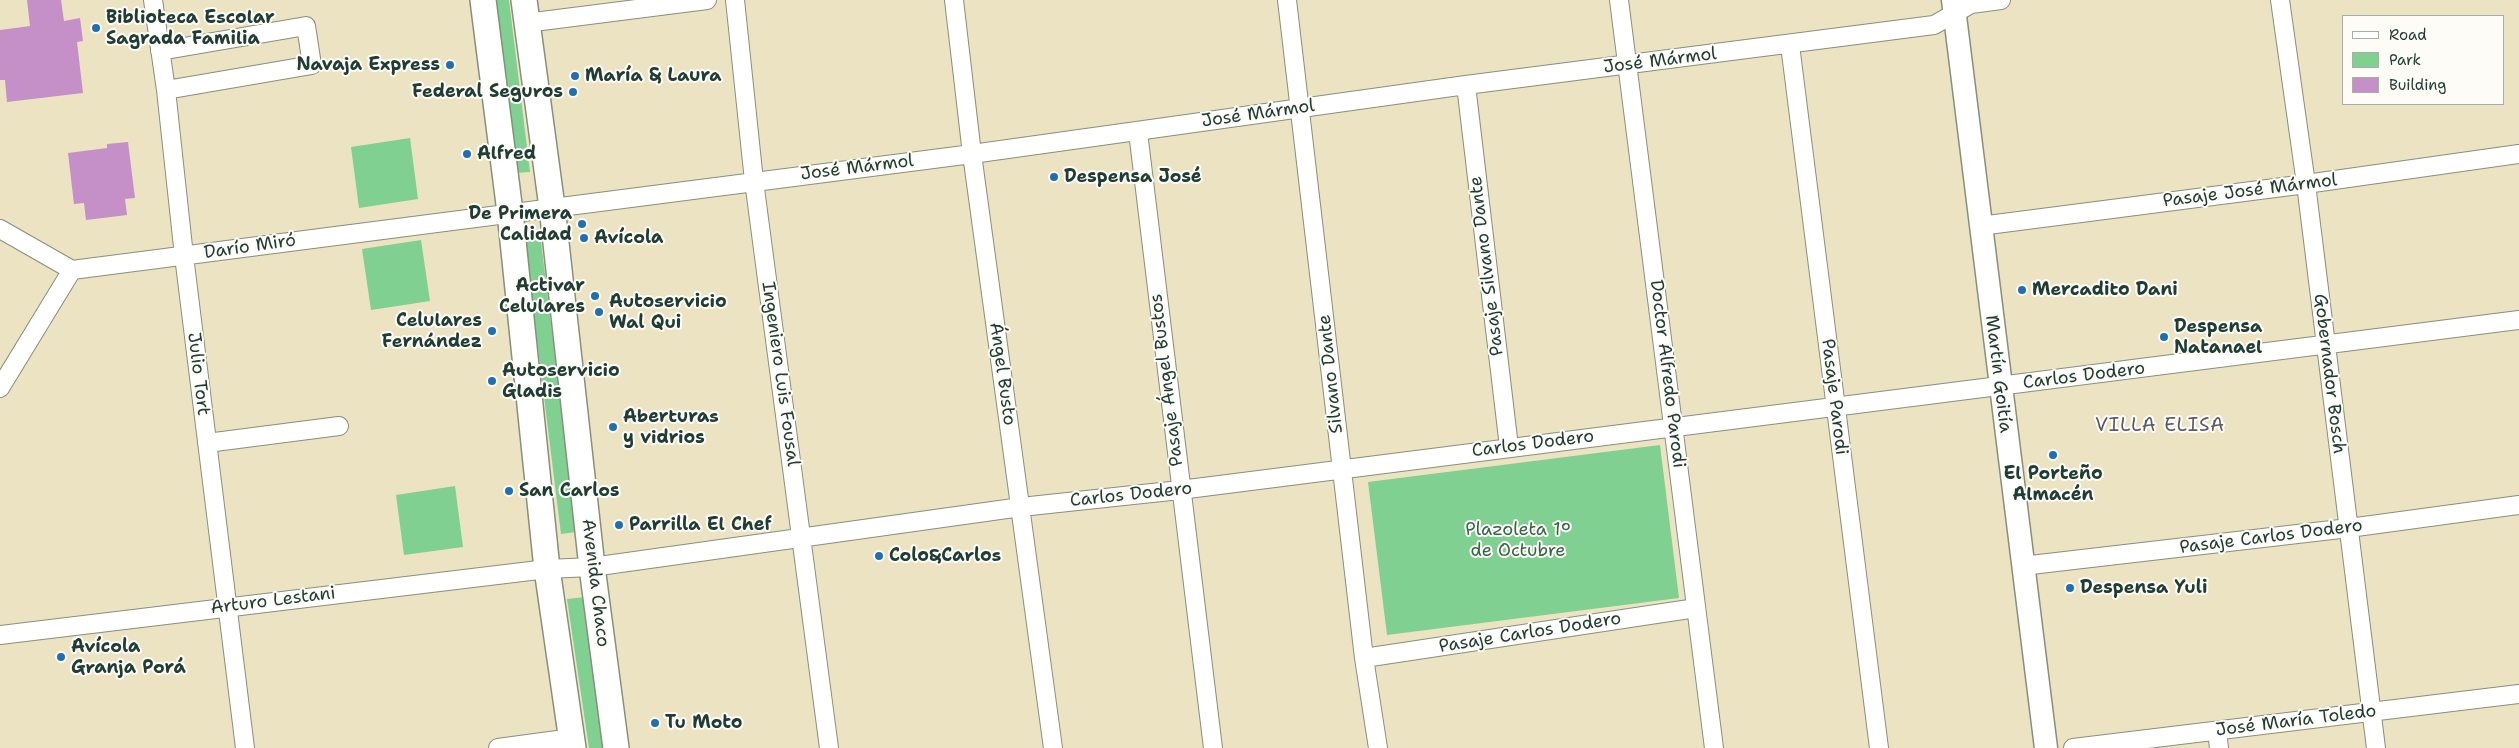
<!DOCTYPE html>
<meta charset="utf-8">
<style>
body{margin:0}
#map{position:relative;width:2519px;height:748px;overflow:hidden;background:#ece3c3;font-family:"Shantell Sans",sans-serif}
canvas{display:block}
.legend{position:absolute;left:2342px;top:15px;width:162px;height:90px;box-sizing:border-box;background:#fdfcf7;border:1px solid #a4b0a9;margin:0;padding:6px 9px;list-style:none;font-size:15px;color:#1f3d34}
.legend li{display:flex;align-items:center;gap:10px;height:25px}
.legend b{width:25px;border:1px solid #a4b0a9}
</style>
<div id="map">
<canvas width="2519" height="748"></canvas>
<ul class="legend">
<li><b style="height:6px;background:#fff"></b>Road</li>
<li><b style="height:14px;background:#7fd091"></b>Park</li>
<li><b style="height:14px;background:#c58fc7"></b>Building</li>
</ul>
</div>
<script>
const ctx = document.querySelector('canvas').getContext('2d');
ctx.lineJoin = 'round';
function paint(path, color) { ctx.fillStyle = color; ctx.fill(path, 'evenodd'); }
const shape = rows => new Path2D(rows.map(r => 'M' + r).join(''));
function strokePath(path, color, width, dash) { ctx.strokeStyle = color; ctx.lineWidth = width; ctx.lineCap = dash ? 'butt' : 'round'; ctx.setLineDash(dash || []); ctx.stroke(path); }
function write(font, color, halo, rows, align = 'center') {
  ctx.font = font + ' "Shantell Sans",sans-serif'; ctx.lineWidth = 4; ctx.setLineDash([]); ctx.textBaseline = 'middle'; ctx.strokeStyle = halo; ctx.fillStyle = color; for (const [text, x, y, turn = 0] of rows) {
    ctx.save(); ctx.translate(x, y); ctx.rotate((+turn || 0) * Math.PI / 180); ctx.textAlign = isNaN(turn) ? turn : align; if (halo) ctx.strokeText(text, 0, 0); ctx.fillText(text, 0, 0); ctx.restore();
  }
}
paint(shape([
 [493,0,509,0,530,172,515,173],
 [410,138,418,199,359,208,351,147],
 [540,233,576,532,561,534,524,235],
 [421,240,430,301,371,310,362,249],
 [1660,445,1679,598,1387,635,1368,482],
 [455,486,463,547,404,555,396,495],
 [586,597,606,748,589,748,567,599]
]), '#7fd091');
paint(shape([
 [27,0,61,0,64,21,80,18,83,41,77,42,83,93,7,102,5,80,0,80,0,30,30,26],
 [128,142,135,198,125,199,127,215,86,220,84,203,74,204,68,153,107,148,107,144]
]), '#c58fc7');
const minor = shape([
 [153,0,166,90,184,256,245,748],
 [735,0,754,181,829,748],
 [954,0,972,154,1053,748],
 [1287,0,1364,658,1378,748],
 [1619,0,1714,748],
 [2280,0,2306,184,2376,748],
 [526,23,707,0],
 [1790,45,1879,748],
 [160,51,306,26,312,65,166,90],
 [1466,85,1509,447],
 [1138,132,1213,748],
 [1980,226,2306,184,2519,154],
 [0,229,72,270,972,154,1466,85,1934,25,1971,4,2001,0],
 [0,388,72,270],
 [207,443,339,426],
 [2022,566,2349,528,2519,505],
 [0,635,547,569,592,567,1021,507,1180,490,2519,320],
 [1364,658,1696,608],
 [2217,731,2219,748],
 [498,748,572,738],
 [2073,748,2519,694]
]);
const tertiary = shape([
 [1953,0,2046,748]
]);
const secondary = shape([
 [483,0,510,212,547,569,573,748],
 [524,0,552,207,592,567,616,748]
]);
strokePath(minor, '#86907c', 20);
strokePath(tertiary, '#86907c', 25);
strokePath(secondary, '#86907c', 28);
strokePath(minor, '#fff', 18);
strokePath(tertiary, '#fff', 22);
strokePath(secondary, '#fff', 25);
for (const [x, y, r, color] of [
 [96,28,5,"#1f6fb2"],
 [450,65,5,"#1f6fb2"],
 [575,76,5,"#1f6fb2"],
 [573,92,5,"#1f6fb2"],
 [467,154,5,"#1f6fb2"],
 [1054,177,5,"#1f6fb2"],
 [582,224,5,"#1f6fb2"],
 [584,238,5,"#1f6fb2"],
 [2022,290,5,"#1f6fb2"],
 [595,296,5,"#1f6fb2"],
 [599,312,5,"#1f6fb2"],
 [492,331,5,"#1f6fb2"],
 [2164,337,5,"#1f6fb2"],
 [492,381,5,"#1f6fb2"],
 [613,427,5,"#1f6fb2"],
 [2053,455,5,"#1f6fb2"],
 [509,491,5,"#1f6fb2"],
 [619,525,5,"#1f6fb2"],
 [879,556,5,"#1f6fb2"],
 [2070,588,5,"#1f6fb2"],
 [61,657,5,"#1f6fb2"],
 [655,723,5,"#1f6fb2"]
]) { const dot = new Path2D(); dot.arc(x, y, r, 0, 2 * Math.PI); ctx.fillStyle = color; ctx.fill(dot); strokePath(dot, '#fdfcf7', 2); }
write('bold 18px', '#1f3d34', '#fdfcf7', [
 ["Biblioteca Escolar",106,18],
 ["Sagrada Familia",106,39],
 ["Navaja Express",440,65,"right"],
 ["María & Laura",585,76],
 ["Federal Seguros",563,92,"right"],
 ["Alfred",477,154],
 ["Despensa José",1064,177],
 ["De Primera",572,214,"right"],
 ["Calidad",572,235,"right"],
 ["Avícola",594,238],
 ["Activar",585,286,"right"],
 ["Celulares",585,307,"right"],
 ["Mercadito Dani",2032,290],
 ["Autoservicio",609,302],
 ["Wal Qui",609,323],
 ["Celulares",482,321,"right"],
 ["Fernández",482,342,"right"],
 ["Despensa",2174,327],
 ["Natanael",2174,348],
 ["Autoservicio",502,371],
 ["Gladis",502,392],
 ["Aberturas",623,417],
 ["y vidrios",623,438],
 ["El Porteño",2053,474,"center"],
 ["Almacén",2053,495,"center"],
 ["San Carlos",519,491],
 ["Parrilla El Chef",629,525],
 ["Colo&Carlos",889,556],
 ["Despensa Yuli",2080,588],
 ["Avícola",71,647],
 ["Granja Porá",71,668],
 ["Tu Moto",665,723]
], 'left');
write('18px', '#1f3d34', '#fdfcf7', [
 ["José Mármol",1660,61,-7],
 ["José Mármol",1258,114,-8],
 ["José Mármol",857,168,-7],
 ["Pasaje José Mármol",2250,191,-7],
 ["Darío Miró",250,247,-8],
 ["Pasaje Silvano Dante",1487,266,-97],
 ["Julio Tort",198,374,83],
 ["Ingeniero Luis Fousal",780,374,82],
 ["Ángel Busto",1002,374,82],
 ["Silvano Dante",1331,374,-96],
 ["Doctor Alfredo Parodi",1667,374,83],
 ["Martín Goitía",1998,374,83],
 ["Gobernador Bosch",2329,374,83],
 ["Carlos Dodero",2084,376,-7],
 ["Pasaje Ángel Bustos",1167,380,-97],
 ["Pasaje Parodi",1834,397,83],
 ["Carlos Dodero",1533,444,-7],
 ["Carlos Dodero",1131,495,-6],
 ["Pasaje Carlos Dodero",2271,537,-7],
 ["Avenida Chaco",595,583,83],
 ["Arturo Lestani",273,601,-7],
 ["Pasaje Carlos Dodero",1530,633,-9],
 ["José María Toledo",2296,721,-7]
]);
write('18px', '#37624b', '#fdfcf7', [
 ["Plazoleta 1°",1518,530],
 ["de Octubre",1518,551]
]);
ctx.letterSpacing = '1px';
write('19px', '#595a67', '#fdfcf7', [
 ["VILLA ELISA",2160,426]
]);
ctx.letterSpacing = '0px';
</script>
